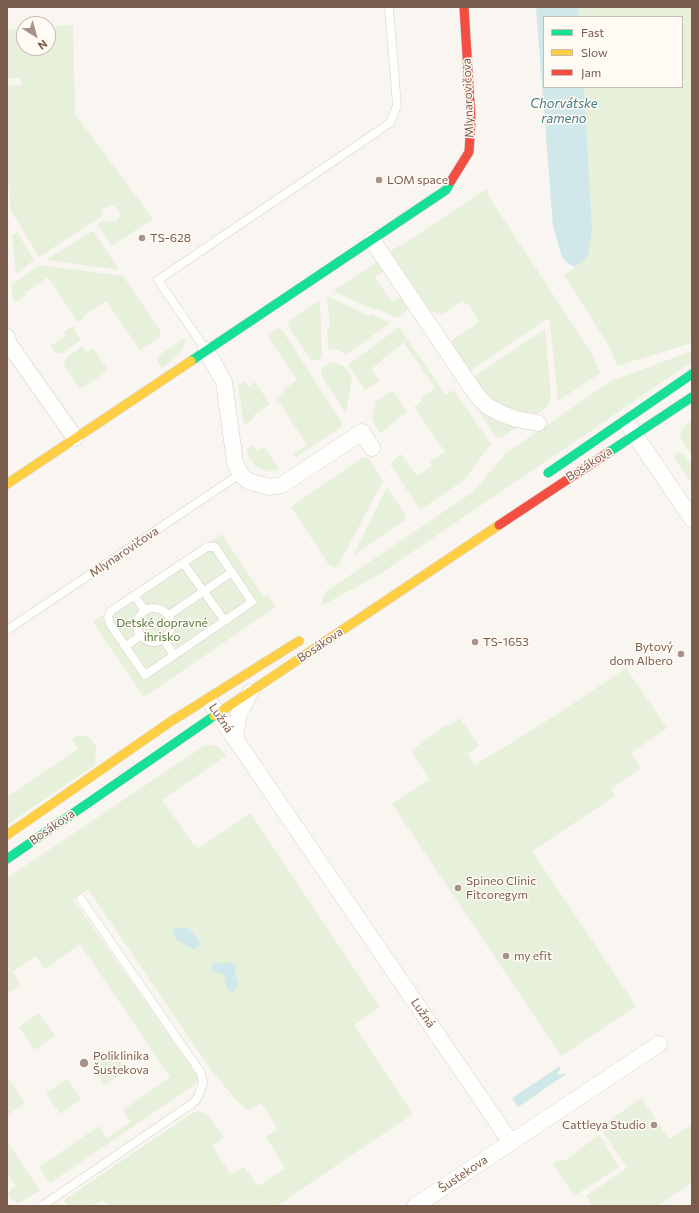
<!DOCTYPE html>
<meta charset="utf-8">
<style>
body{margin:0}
#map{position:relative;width:699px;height:1213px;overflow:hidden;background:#f9f5f0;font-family:Commissioner,sans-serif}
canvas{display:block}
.frame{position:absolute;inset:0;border:8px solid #7a5c4d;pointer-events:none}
.legend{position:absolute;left:543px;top:16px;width:140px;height:72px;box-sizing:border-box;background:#fffaf3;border:1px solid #cabbb1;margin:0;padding:5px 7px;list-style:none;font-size:12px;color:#7a5c4d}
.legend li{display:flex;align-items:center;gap:8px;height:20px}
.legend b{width:20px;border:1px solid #cabbb1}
.north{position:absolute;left:16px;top:16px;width:40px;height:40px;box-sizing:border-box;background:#fffaf3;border:1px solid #cabbb1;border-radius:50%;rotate:143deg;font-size:11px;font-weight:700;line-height:16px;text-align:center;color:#7a5c4d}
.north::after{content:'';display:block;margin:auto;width:14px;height:18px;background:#a69286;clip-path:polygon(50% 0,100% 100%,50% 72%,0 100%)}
</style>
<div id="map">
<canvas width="699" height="1213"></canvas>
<div class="frame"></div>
<ul class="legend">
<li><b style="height:5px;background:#16e098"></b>Fast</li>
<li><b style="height:5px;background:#ffcf43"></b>Slow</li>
<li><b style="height:5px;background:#f24e42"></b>Jam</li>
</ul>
<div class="north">N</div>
</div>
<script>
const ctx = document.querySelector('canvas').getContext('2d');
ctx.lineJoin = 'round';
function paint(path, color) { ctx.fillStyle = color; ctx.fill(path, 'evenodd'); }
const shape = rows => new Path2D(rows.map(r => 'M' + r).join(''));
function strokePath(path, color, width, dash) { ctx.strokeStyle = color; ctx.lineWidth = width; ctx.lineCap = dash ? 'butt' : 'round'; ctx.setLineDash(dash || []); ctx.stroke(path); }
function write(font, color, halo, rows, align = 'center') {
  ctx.font = font + ' Commissioner,sans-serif'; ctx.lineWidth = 3; ctx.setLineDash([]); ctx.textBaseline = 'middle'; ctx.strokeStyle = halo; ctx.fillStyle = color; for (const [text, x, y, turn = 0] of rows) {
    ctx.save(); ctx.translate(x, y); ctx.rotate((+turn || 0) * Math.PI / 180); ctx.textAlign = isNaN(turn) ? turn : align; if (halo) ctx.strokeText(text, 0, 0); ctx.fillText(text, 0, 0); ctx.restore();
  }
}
paint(shape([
 [578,7,692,7,692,343,617,366,610,348,564,275,580,264,592,226,584,87,682,87,682,17,579,17],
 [73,25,75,114,153,219,111,246,97,224,103,220,107,222,117,220,120,216,119,211,117,208,110,205,102,210,102,216,39,257,11,211,7,171,7,86,21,85,21,78,7,78,7,30,24,29,24,48,48,48,48,27],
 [488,188,489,197,593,355,600,373,558,401,550,323,548,318,469,372,450,342,479,322,469,304,461,302,444,313,438,314,431,311,427,307,394,259,391,250,402,245],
 [17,232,34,260,16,274,12,236],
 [90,232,94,232,119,270,46,260],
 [377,262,384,271,375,277,392,302,402,296,408,305,406,312,398,318,377,309,375,310,333,291],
 [39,265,123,276,161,332,160,337,140,350,106,301,83,316,84,318,78,322,48,277,25,293,26,295,14,303,11,285],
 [327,296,369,316,371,314,390,323,347,354,332,348,329,351,327,330,330,328],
 [320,300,322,357,317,361,311,360,288,326,290,320],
 [72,326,81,340,61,354,55,352,50,346,66,336,64,332],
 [399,327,446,395,454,390,491,444,464,480,420,510,390,464,401,454,417,476,432,466,430,462,445,452,414,407,422,401,420,398,435,388,404,343,382,359,382,361,371,369,380,381,365,390,348,365],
 [278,328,282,330,341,421,341,427,295,458,293,454,307,445,277,399,285,393,283,390,297,380,267,335],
 [545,329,551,396,547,407,537,414,523,413,499,404,489,397,473,377],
 [185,338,184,346,180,354,162,368,158,361,159,355],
 [82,346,87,352,93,348,108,370,84,387,79,387,64,366,65,359],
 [692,351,692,362,377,576,321,606,325,592,473,492,506,453,611,381],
 [331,362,344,366,352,378,346,413,321,375,322,368],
 [244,381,248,387,255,382,270,404,254,415,255,417,244,425,238,385],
 [392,390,407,412,380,433,372,419,376,402],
 [471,400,493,418,505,424,517,427,500,438,496,437],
 [692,421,692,456,679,435,685,425],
 [253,445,258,451,264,447,279,469,268,472,256,466,248,456,247,450],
 [677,452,684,455,692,466,692,485,674,457],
 [363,457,369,459,383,481,339,564,336,567,329,565,291,507],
 [387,487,406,516,405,520,353,556],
 [222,534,264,597,268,595,276,607,144,697,93,622],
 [626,668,667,728,631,753,641,768,611,789,615,796,532,851,636,1006,561,1056,392,804,429,779,411,751,447,724,449,726,460,718,479,746,467,754,475,765,559,713],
 [78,735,89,737,96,746,95,765,7,825,7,797,78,749,72,739],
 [212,745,219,747,226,756,162,800,195,846,199,848,250,813,380,1007,354,1025,413,1114,276,1206,107,1206,103,1200,93,1206,68,1206,64,1200,191,1114,198,1111,208,1115,224,1137,212,1146,231,1175,244,1167,258,1186,285,1168,266,1137,278,1129,261,1103,249,1111,236,1100,209,1067,88,889,73,899,198,1077,196,1084,50,1183,39,1167,99,1126,107,1138,130,1122,123,1110,170,1077,80,944,45,969,36,956,13,972,21,985,7,994,7,878,195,752,203,746],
 [39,1013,55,1036,34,1050,19,1027],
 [112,1049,126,1070,105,1085,90,1063],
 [7,1076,25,1103,7,1115],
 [67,1079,81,1099,60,1114,46,1093],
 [641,1098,669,1139,692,1124,692,1183,657,1206,593,1206,586,1196,627,1168,600,1127],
 [599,1135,619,1167,574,1196,552,1163,567,1159],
 [7,1141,40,1190,19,1203,10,1199,7,1194,16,1186,7,1173]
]), '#e7f0db');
paint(shape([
 [536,7,578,7,579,17,544,17,544,87,584,87,592,226,589,253,584,261,575,267,566,262,561,254,553,226],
 [179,928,187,928,194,934,199,941,199,946,193,949,178,941,173,935,174,929],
 [216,962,222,964,229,962,235,965,236,967,235,975,238,982,234,991,231,992,227,990,224,975,212,970,211,965],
 [560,1066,561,1068,557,1073,559,1075,565,1073,566,1074,518,1107,512,1098]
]), '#d0e8ea');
const lane = shape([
 [206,350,158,280,390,123,397,106,389,7],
 [207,547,215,547,252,602,145,675,110,624,108,617,111,611,207,547],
 [183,563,225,621],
 [135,596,145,611],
 '137 625a17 17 0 1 1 34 0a17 17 0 1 1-34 0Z',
 [169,615,232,572],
 [7,630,240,474],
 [164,640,174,655],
 [125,647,140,636],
 [42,1206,193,1103,198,1097,203,1083,201,1073,81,899]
]);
const street = shape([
 [372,240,476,394,486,405,500,413,516,419,538,423],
 [7,337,9,344,75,438],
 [206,350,224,382,235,462,240,474,248,481,269,487,282,485,362,432,372,448],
 [629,426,692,519],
 [212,705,510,1141],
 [235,738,239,713,250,693],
 [415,1206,659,1044]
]);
const fast = shape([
 [191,361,446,190,451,181],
 [606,454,692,397],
 [548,473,692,374],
 [7,859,214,716]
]);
const slow = shape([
 [7,484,191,361],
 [214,716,499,525],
 [7,835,170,722,299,641]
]);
const jam = shape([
 [451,181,469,152,471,120,464,7],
 [499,525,606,454]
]);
strokePath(lane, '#d7d1cb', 9);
strokePath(street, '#d7d1cb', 17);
strokePath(fast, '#d9d2cb', 10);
strokePath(slow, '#d9d2cb', 10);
strokePath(jam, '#d9d2cb', 10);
strokePath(lane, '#fefefd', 8);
strokePath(street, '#fefefd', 16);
strokePath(fast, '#16e098', 9);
strokePath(slow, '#ffcf43', 9);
strokePath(jam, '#f24e42', 9);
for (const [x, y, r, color] of [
 [379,180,4,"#a69286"],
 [142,238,4,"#a69286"],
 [475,642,4,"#a69286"],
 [681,654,4,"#a69286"],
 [458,888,4,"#a69286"],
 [506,956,4,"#a69286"],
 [84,1063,5,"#a69286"],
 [654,1125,4,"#a69286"]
]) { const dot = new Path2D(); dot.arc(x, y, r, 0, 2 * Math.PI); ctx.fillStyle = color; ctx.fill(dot); strokePath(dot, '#fffaf3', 1.5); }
write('12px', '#7a5c4d', '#fffaf3', [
 ["Mlynarovičova",468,98,-92],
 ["Bosákova",589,464,-33],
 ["Mlynarovičova",124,552,-34],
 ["Bosákova",320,645,-34],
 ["Lužná",221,718,55],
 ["Bosákova",52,827,-35],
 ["Lužná",423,1013,55],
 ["Šustekova",463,1174,-34]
]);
write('12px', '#7a5c4d', '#fffaf3', [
 ["LOM space",387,180],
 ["TS-628",150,238],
 ["TS-1653",483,642],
 ["Bytový",673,647,"right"],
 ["dom Albero",673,661,"right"],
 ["Spineo Clinic",466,881],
 ["Fitcoregym",466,895],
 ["my efit",514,956],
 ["Poliklinika",93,1056],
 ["Šustekova",93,1070],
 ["Cattleya Studio",646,1125,"right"]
], 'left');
write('12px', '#537a41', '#fffaf3', [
 ["Detské dopravné",162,623],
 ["ihrisko",162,637]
]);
write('italic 13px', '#437c86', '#fffaf3', [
 ["Chorvátske",564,104],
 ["rameno",564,119]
]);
</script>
